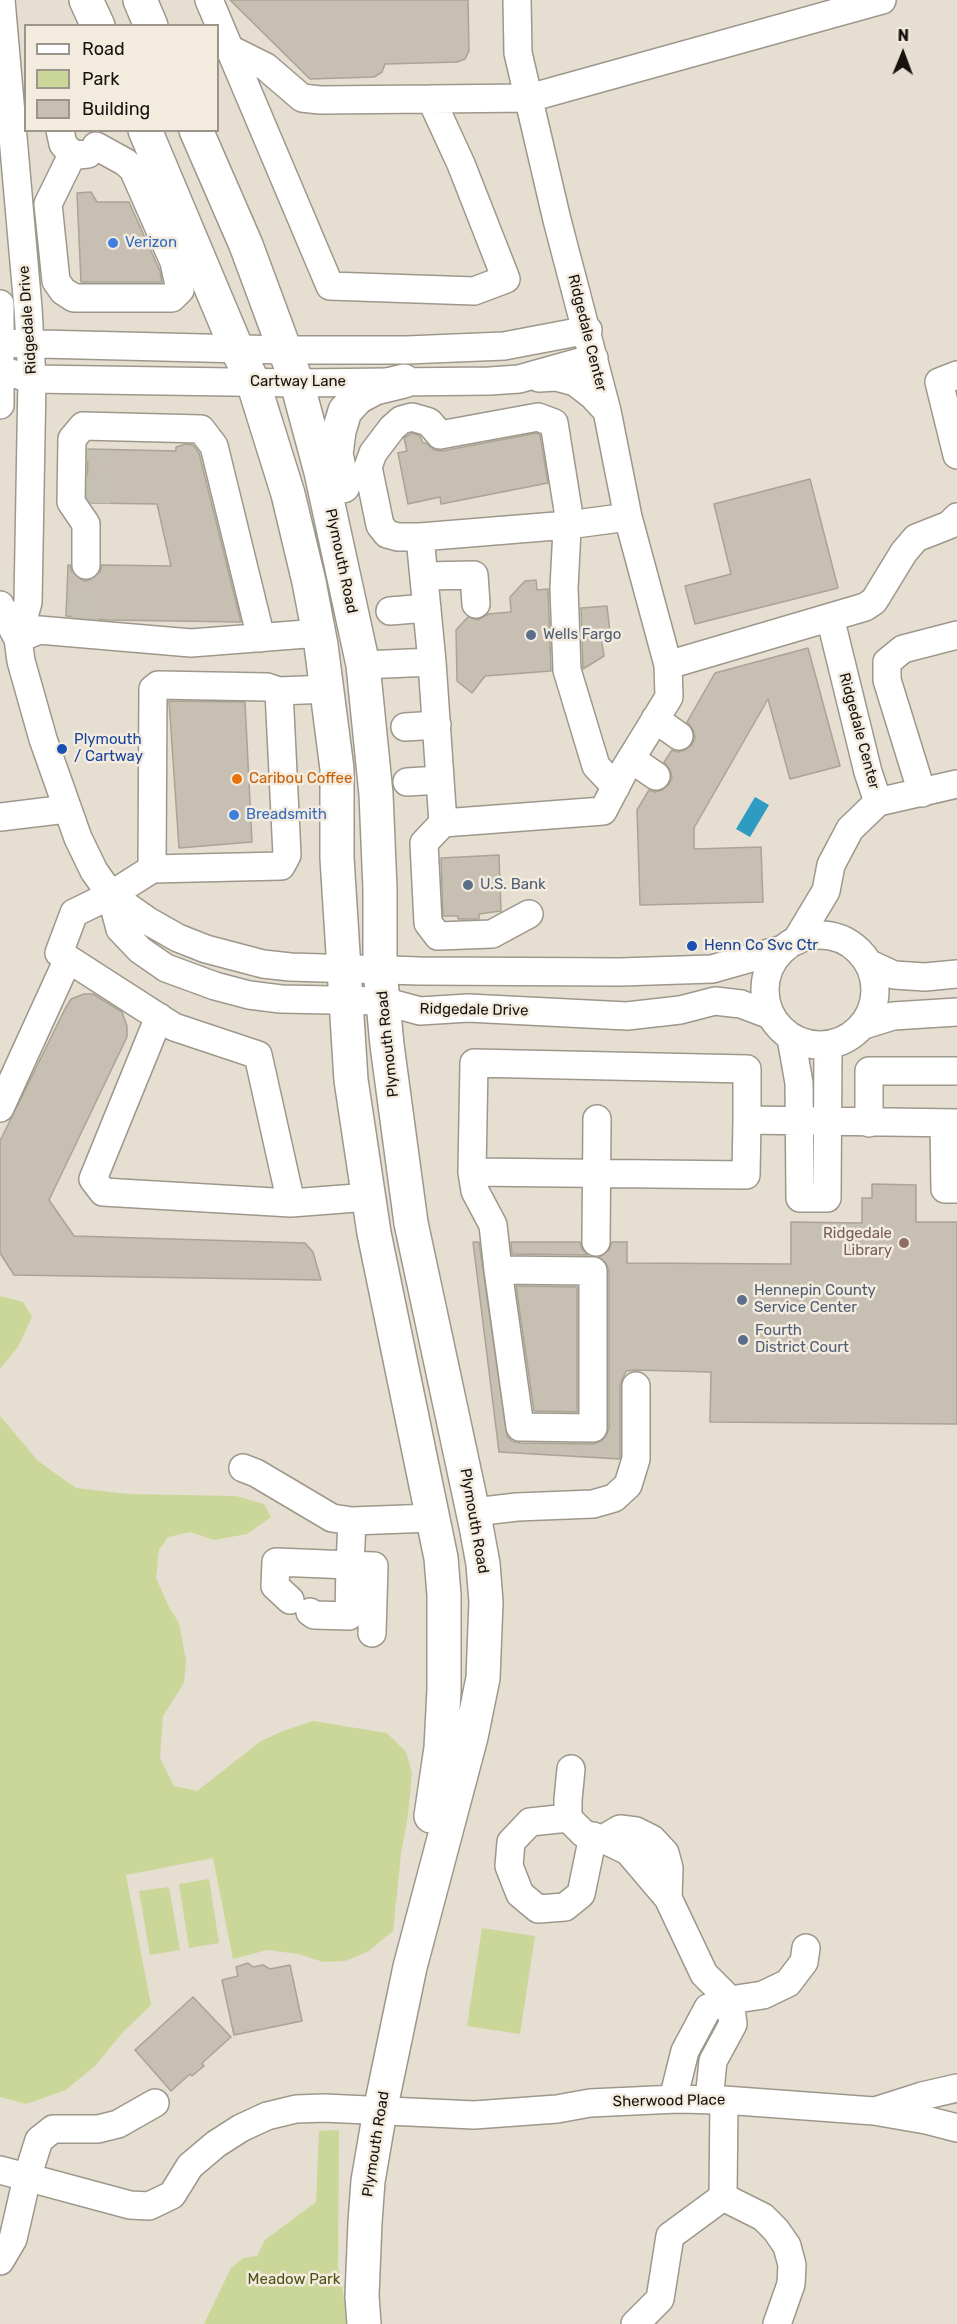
<!DOCTYPE html>
<style>
body{margin:0}
#map{position:relative;width:957px;height:2324px;overflow:hidden;background:#e5ded1;font-family:Rubik,sans-serif}
canvas{display:block}
.legend{position:absolute;left:24px;top:24px;width:195px;height:108px;box-sizing:border-box;background:#f3ebde;border:2px solid #9b958b;margin:0;padding:8px 10px;list-style:none;font-size:18px;color:#16130f}
.legend li{display:flex;align-items:center;gap:12px;height:30px}
.legend b{width:30px;border:2px solid #9b958b}
.north{position:absolute;left:873px;top:24px;width:60px;height:60px;-webkit-text-stroke:4px #f3ebde;paint-order:stroke;rotate:1deg;font-size:16px;font-weight:700;line-height:24px;text-align:center;color:#16130f}
.north::after{content:'';display:block;margin:auto;width:21px;height:27px;background:#16130f;clip-path:polygon(50% 0,100% 100%,50% 72%,0 100%)}
</style>
<div id="map">
<canvas width="957" height="2324"></canvas>
<ul class="legend">
<li><b style="height:8px;background:#fff"></b>Road</li>
<li><b style="height:16px;background:#cbd799"></b>Park</li>
<li><b style="height:16px;background:#c6bfb2"></b>Building</li>
</ul>
<div class="north">N</div>
</div>
<script>
const ctx = document.querySelector('canvas').getContext('2d');
ctx.lineJoin = 'round';
function paint(path, color) { ctx.fillStyle = color; ctx.fill(path, 'evenodd'); }
const shape = rows => new Path2D(rows.map(r => 'M' + r).join(''));
function strokePath(path, color, width, dash) { ctx.strokeStyle = color; ctx.lineWidth = width; ctx.lineCap = dash ? 'butt' : 'round'; ctx.setLineDash(dash || []); ctx.stroke(path); }
function write(font, color, halo, rows, align = 'center') {
  ctx.font = font + ' Rubik,sans-serif'; ctx.lineWidth = 5; ctx.setLineDash([]); ctx.textBaseline = 'middle'; ctx.strokeStyle = halo; ctx.fillStyle = color; for (const [text, x, y, turn = 0] of rows) {
    ctx.save(); ctx.translate(x, y); ctx.rotate((+turn || 0) * Math.PI / 180); ctx.textAlign = isNaN(turn) ? turn : align; if (halo) ctx.strokeText(text, 0, 0); ctx.fillText(text, 0, 0); ctx.restore();
  }
}
paint(shape([
 [0,1296,23,1302,32,1317,18,1347,0,1369],
 [0,1416,38,1461,76,1488,128,1494,236,1496,264,1504,271,1517,247,1534,214,1540,190,1532,168,1537,159,1550,156,1578,169,1607,179,1623,186,1661,184,1683,163,1716,160,1758,174,1786,197,1791,261,1741,283,1731,313,1721,387,1733,406,1752,412,1773,408,1815,401,1854,393,1931,369,1951,345,1961,323,1962,299,1954,267,1950,233,1959,213,1858,126,1875,151,2005,122,2033,96,2065,66,2090,26,2104,0,2097],
 [209,1879,219,1943,189,1948,179,1884],
 [169,1887,180,1950,150,1955,139,1891],
 [482,1928,535,1936,520,2034,467,2026],
 [339,2130,338,2267,349,2324,204,2324,231,2268,243,2258,257,2256,265,2240,316,2202,319,2131]
]), '#cbd799');
paint(shape([
 [755,797,769,805,750,837,736,829]
]), '#2e9bc3');
const building = shape([
 [230,0,468,0,469,51,465,59,457,62,385,64,382,72,374,77,310,79,230,0],
 [91,192,97,202,129,202,160,271,162,282,81,282,77,193,91,192],
 [412,433,420,436,423,443,426,443,434,450,442,451,537,433,540,435,548,483,441,504,440,497,408,504,398,453,407,451,404,438,412,433],
 [186,444,193,445,199,453,241,622,107,620,66,616,68,565,70,565,72,572,78,578,85,581,94,578,100,572,102,565,171,566,157,504,91,503,87,497,88,449,176,451,176,447,186,444],
 [810,479,838,588,695,624,685,586,731,574,714,504,810,479],
 [536,580,537,590,548,589,551,671,485,676,472,693,457,681,456,630,468,617,478,620,488,614,511,612,510,597,525,581,536,580],
 [607,606,610,632,601,637,604,656,583,669,581,608,607,606],
 [808,648,840,766,790,779,768,699,694,828,694,849,761,847,763,902,640,905,637,810,649,790,655,792,662,790,669,784,672,778,670,770,664,762,672,750,678,752,685,750,692,745,695,737,693,730,687,722,715,673,808,648],
 [169,701,245,702,252,842,179,848,169,701],
 [499,855,501,911,479,914,479,919,458,919,458,916,443,916,441,858,499,855],
 [84,994,93,994,122,1012,127,1026,127,1037,49,1200,74,1236,305,1243,313,1252,321,1280,14,1275,0,1253,0,1141,64,1011,71,999,84,994],
 [872,1184,916,1185,916,1222,957,1222,957,1424,710,1422,711,1372,635,1370,626,1371,620,1385,620,1459,499,1452,473,1242,479,1242,507,1436,512,1441,520,1443,593,1444,601,1441,606,1436,609,1428,609,1271,606,1263,599,1257,609,1250,612,1242,627,1242,627,1263,791,1264,791,1222,862,1223,862,1198,872,1198,872,1184],
 [511,1242,580,1242,582,1249,588,1255,512,1254,511,1242],
 [516,1286,577,1287,577,1412,534,1411,516,1286],
 [248,1963,253,1967,263,1965,270,1969,290,1965,302,2021,234,2035,222,1980,238,1976,236,1967,248,1963],
 [193,1997,231,2037,202,2063,204,2066,192,2076,190,2074,171,2091,135,2050,193,1997]
]);
paint(building, '#c6bfb2');
strokePath(building, '#aaa396', 1.5);
strokePath(shape([
 [97,503,99,450],
 [85,620,86,565]
]), '#c6c0b4', 27, [27, 14]);
const minor = shape([
 [1,0,28,308,32,379,28,602,18,639],
 [209,0,330,286,474,291,506,279,461,164,431,99,529,98,882,0],
 [228,48,266,67,302,98,320,100,431,99],
 [60,130,63,144,69,151,78,155,88,154],
 [73,153,48,204,56,281,63,291,74,298,172,298,180,290,174,262,133,169,125,162,96,146],
 [0,304,0,405],
 [0,343,284,350,407,350,504,346,588,330],
 [0,370,32,379,297,383,490,381,519,379,594,358],
 [957,375,939,382,957,455],
 [539,378,556,377,575,382,592,395,607,411],
 [420,537,398,537,387,534,380,525,368,467,373,453,392,428,401,420,412,417,429,422,440,435,538,417,554,423,568,510,564,588,567,670,596,766,616,787],
 [86,565,86,524,71,502,72,439,83,426,201,429,214,446,261,638],
 [424,576,474,575,476,604],
 [0,605,18,639,21,661,43,739,78,838,94,871,111,895,148,921,178,938,206,949,263,964,290,967,420,971,620,972,712,969,783,949],
 [390,611,427,608],
 [830,617,868,772,878,802,957,784],
 [18,639,39,630,191,643,319,633],
 [432,662,420,537,568,525,628,517],
 [363,665,432,662,443,823,603,811,626,767,669,697,668,665,628,517,607,411,557,220,518,53,517,0],
 [668,665,865,607,874,601,904,552,916,538,949,525,957,517],
 [328,689,279,691,287,855,281,866,152,869,111,895,74,913,59,953,174,1027,258,1055,291,1203,369,1197],
 [655,719,679,736],
 [405,727,437,725],
 [631,759,656,776],
 [407,782,440,780],
 [922,793,887,680,887,662,903,649,957,635],
 [0,817,67,809],
 [443,823,424,843,428,923,438,936,492,934,529,914],
 [152,869,153,689,158,685,267,687,279,691],
 [111,895,120,929,140,950,166,968,215,986,249,995,281,999,383,1001,420,1011,468,1008,627,1016,680,1010,715,1001,741,1004,770,1015],
 '765 990a55 55 0 1 1 110 0a55 55 0 1 1-110 0Z',
 [796,941,826,891,831,865,850,829,878,802],
 [868,963,894,975,925,977,957,974],
 [159,1017,93,1179,103,1192,291,1203],
 [864,1025,893,1016,957,1012],
 [791,1038,799,1083,800,1198,827,1198,828,1051,833,1044],
 [0,1108,68,959],
 [747,1120,746,1175,472,1172,474,1063,747,1069,747,1120,957,1123],
 [869,1123,869,1071,957,1071],
 [944,1123,945,1189,957,1189],
 [472,1172,475,1191,493,1225,498,1270,520,1427,593,1428,593,1271,498,1270],
 [596,1242,597,1119],
 [243,1468,256,1473,332,1518,352,1521,432,1518],
 [474,1512,517,1507,593,1504,614,1498,628,1485,636,1459,636,1386],
 [290,1600,275,1586,276,1562,350,1565,352,1521],
 [310,1612,314,1615,349,1616,350,1565,374,1566,372,1633],
 [571,1769,568,1800,568,1818,584,1834,603,1839,628,1851,668,1898,704,1974,730,2000,763,1995,788,1983,804,1962,806,1948],
 [568,1818,530,1822,511,1842,509,1866,520,1894,538,1909,565,1907,581,1894,593,1836],
 [603,1839,620,1829,636,1831,652,1839,665,1853,669,1868,668,1898],
 [673,2099,685,2051,708,2008,730,2000,733,2024,713,2061,709,2100],
 [878,2110,922,2096,957,2088],
 [0,2170,130,2205,149,2206,172,2195,190,2166,216,2144,241,2128,267,2116,296,2109,324,2108,474,2115,557,2109,590,2103,677,2099,724,2100,874,2111,926,2120,957,2128],
 [723,2197,763,2217,776,2230,787,2246,792,2265,791,2284,777,2324],
 [723,2197,724,2100],
 [0,2261,13,2239,27,2178,39,2140,53,2129,98,2129,118,2124,155,2103],
 [635,2324,660,2299,670,2236,723,2197]
]);
const major = shape([
 [86,0,98,26],
 [140,0,151,26],
 [145,130,236,347,253,382,288,494,309,582,321,645,337,769,337,858,351,1080,374,1233,441,1558,444,1595,444,1690,441,1748,431,1816],
 [196,130,246,245,297,383,321,472,363,665,376,794,380,889,380,970,387,1045,411,1223,476,1526,483,1564,486,1602,483,1678,471,1737,410,1967,380,2111,368,2181,365,2222,362,2296,364,2324],
 [343,486,336,454,339,431,345,411,358,397,375,388,404,381]
]);
strokePath(minor, '#9e978b', 30);
strokePath(major, '#9e978b', 36);
strokePath(minor, '#fff', 27);
strokePath(major, '#fff', 33);
for (const [x, y, r, color] of [
 [113,243,6,"#3f7fe0"],
 [531,635,6,"#5c6f8a"],
 [62,749,6,"#1a4fb4"],
 [237,779,6,"#e8710a"],
 [234,815,6,"#3f7fe0"],
 [468,885,6,"#5c6f8a"],
 [692,946,6,"#1a4fb4"],
 [904,1243,6,"#8d6e63"],
 [742,1300,6,"#5c6f8a"],
 [743,1340,6,"#5c6f8a"]
]) { const dot = new Path2D(); dot.arc(x, y, r, 0, 2 * Math.PI); ctx.fillStyle = color; ctx.fill(dot); strokePath(dot, '#f3ebde', 2); }
write('15px', '#366cbe', '#f3ebde', [
 ["Verizon",125,243],
 ["Breadsmith",246,815]
], 'left');
write('15px', '#16130f', '#f3ebde', [
 ["Ridgedale Drive",28,320,-94],
 ["Ridgedale Center",587,333,76],
 ["Cartway Lane",298,382],
 ["Plymouth Road",341,561,78],
 ["Ridgedale Center",859,731,75],
 ["Ridgedale Drive",474,1010,1],
 ["Plymouth Road",388,1044,-96],
 ["Plymouth Road",474,1521,80],
 ["Sherwood Place",669,2101,-1],
 ["Plymouth Road",376,2144,-81]
]);
write('15px', '#4e5e75', '#f3ebde', [
 ["Wells Fargo",543,635],
 ["U.S. Bank",480,885],
 ["Hennepin County",754,1291],
 ["Service Center",754,1308],
 ["Fourth",755,1331],
 ["District Court",755,1348]
], 'left');
write('15px', '#164399', '#f3ebde', [
 ["Plymouth",74,740],
 ["/ Cartway",74,757],
 ["Henn Co Svc Ctr",704,946]
], 'left');
write('15px', '#c56008', '#f3ebde', [
 ["Caribou Coffee",249,779]
], 'left');
write('15px', '#785e54', '#f3ebde', [
 ["Ridgedale",892,1234],
 ["Library",892,1251]
], 'right');
write('15px', '#4b5415', '#f3ebde', [
 ["Meadow Park",294,2280]
]);
</script>
